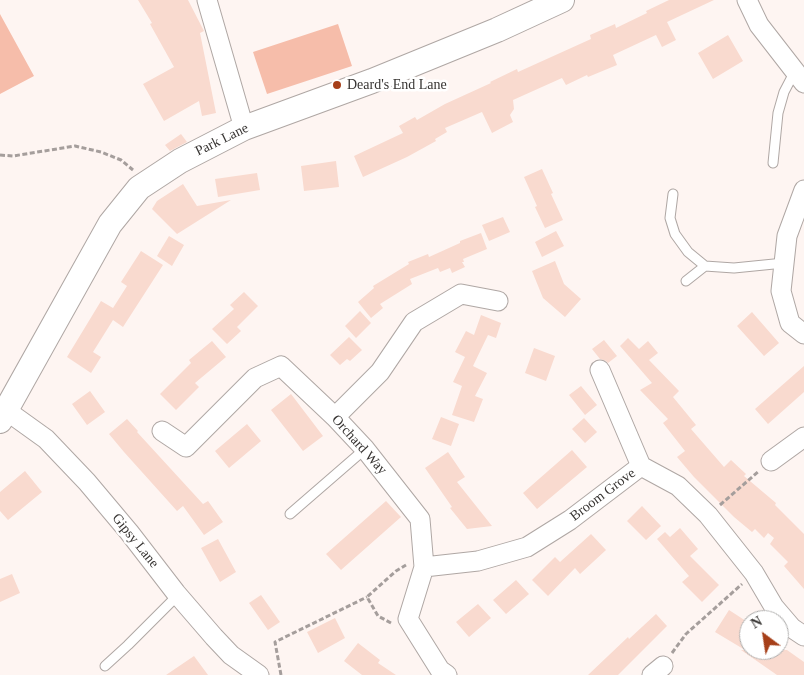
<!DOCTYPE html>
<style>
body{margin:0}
#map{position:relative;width:804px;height:675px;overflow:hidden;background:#fef5f2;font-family:Georgia,serif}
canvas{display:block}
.north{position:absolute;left:739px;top:610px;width:50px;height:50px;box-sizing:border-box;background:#fff;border:1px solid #afaead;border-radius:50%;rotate:329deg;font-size:14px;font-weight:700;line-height:20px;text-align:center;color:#373432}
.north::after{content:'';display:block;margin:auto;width:18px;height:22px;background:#a63f19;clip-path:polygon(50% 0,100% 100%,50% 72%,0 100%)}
</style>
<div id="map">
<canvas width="804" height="675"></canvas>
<div class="north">N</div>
</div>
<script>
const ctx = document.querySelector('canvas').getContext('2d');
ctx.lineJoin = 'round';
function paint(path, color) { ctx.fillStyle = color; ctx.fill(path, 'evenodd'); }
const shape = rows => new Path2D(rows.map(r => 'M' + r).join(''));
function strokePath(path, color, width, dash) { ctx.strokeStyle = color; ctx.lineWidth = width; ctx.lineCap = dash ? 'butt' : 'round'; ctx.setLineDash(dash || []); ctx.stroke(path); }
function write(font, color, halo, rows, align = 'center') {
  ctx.font = font + ' Georgia,serif'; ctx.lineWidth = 5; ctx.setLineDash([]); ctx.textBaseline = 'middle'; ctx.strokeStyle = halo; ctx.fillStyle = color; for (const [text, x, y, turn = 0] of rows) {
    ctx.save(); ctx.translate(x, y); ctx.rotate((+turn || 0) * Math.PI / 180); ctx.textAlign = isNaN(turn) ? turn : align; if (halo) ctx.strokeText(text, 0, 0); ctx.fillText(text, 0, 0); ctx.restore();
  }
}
paint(shape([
 [0,14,34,76,0,94],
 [338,24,352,66,267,94,253,52]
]), '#f6bdaa');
paint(shape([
 [138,0,188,0,204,31,200,33,216,113,202,116,199,101,164,121,143,84,174,67,150,24,152,23],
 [669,0,714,0,667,22,676,40,662,47,656,35,613,55,617,65,588,77,587,75,566,85,562,78,513,100,514,109,510,115,513,122,492,133,482,112,445,128,447,132,435,139,436,141,407,157,363,177,354,156,403,133,399,126,415,117,417,120,445,104,491,83,490,82,517,69,518,72,591,39,590,35,615,24,616,28,647,13,646,11],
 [728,35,743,61,713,79,698,53],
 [181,134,187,142,170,151,165,145],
 [336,161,339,187,304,191,301,166],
 [542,169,553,193,551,194,563,220,545,228,535,207,537,206,524,177],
 [257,173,260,190,218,197,215,179],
 [183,184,197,206,231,200,177,234,152,209,157,201],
 [503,217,510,232,489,241,482,225],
 [556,231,564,246,542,257,535,242],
 [481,233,487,249,463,259,464,262,462,262,465,267,452,273,450,268,440,272,438,268,410,279,412,284,380,304,383,308,371,318,358,302,374,288,373,286,409,264,408,262,428,254,429,257,460,243,460,241],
 [169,236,184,245,172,266,157,256],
 [141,251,163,265,123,327,113,320,93,352,101,357,91,373,67,357,101,301,113,308,127,286,121,282],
 [555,261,564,284,581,299,565,317,543,298,532,271],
 [244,292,258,306,237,327,241,331,227,344,212,329,234,309,230,305],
 [360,311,371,323,356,338,345,326],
 [752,312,779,343,764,356,737,326],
 [481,315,501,323,496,338,488,335,473,366,487,373,475,396,483,399,474,422,452,415,462,386,453,382,465,357,455,352,466,331,474,335],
 [349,337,362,350,350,361,347,359,340,365,330,355],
 [628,338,639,349,648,341,658,353,649,360,679,391,673,397,696,425,691,429,724,467,731,460,746,474,744,476,776,503,775,505,804,534,804,589,784,566,788,562,770,544,774,538,768,533,764,538,755,529,752,532,734,517,694,477,677,457,685,451,663,423,668,419,640,390,652,383,620,346],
 [604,340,617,356,608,363,606,361,600,359,592,349],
 [212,341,226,357,195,383,199,387,176,410,160,394,191,363,189,360],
 [534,348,555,356,546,381,525,373],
 [804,366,804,392,768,424,755,409],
 [581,386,597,405,585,415,569,395],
 [90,391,105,412,87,425,72,404],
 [291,394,323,436,303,451,271,410],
 [441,417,459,424,451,446,432,439],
 [584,418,597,432,585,443,572,429],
 [127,419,138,431,137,432,203,504,208,501,223,522,204,535,183,506,177,511,124,452,109,434],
 [247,424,261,441,229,468,215,451],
 [572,450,587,467,537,509,523,493],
 [448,452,465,477,457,482,492,526,467,529,450,508,452,507,425,468],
 [25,471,42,492,8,520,0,511,0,492],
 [386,501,401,517,341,570,326,554],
 [642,506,661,526,646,540,627,521],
 [680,528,698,549,690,556,719,585,702,602,682,582,689,576,657,539,665,532,670,537],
 [591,534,606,550,580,574,575,568,548,596,532,580,555,557,560,562],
 [218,539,236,572,220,582,201,548],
 [12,574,20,593,0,602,0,579],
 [516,580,529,594,506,614,493,600],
 [261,595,280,622,268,630,249,603],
 [478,604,491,618,469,637,456,622],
 [729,610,749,623,749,650,787,650,804,662,804,675,777,675,741,650,745,650,715,632],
 [656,614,667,626,618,675,588,675,628,637,629,639],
 [335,618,345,638,318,653,307,632],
 [358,643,380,660,378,663,396,675,362,675,344,661],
 [194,656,208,675,166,675]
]), '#f9dacf');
const service = shape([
 [773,163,778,113,784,92,795,71],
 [673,194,670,218,675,234,688,252,705,266,734,268,784,263],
 [686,281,705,266],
 [290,514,365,449],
 [105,666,128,645,178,595]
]);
const minor = shape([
 [207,0,244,128],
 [747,0,759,25,804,83],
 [804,190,787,236,781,291,790,323,804,334],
 [600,370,641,466],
 [7,411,46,439,87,482,129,532,176,593,214,637,231,655,259,675],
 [335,417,380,372,414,322,461,294,498,301],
 [162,431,186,447,255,378,281,366,335,417,365,449,420,519,424,567,408,619,440,670,447,675],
 [771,461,804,437],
 [424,567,478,561,527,547,570,520,641,466,678,486,708,515,754,573,774,607,792,628,804,636],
 [652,675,663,666]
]);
const tertiary = shape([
 [0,421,110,224,139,188,180,161,244,128,372,81,497,30,562,0]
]);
strokePath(service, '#afa7a4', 11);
strokePath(minor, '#afa7a4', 21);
strokePath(tertiary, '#afa7a4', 26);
strokePath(shape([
 [0,155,13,156,75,146,101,152,121,160,133,170],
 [720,505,759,471],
 [391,623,378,616,367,597,396,571,406,565],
 [672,653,686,634,742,584],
 [281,675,275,642,367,597]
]), '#a59e9c', 3, [5, 2.5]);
strokePath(service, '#fff', 9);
strokePath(minor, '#fff', 19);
strokePath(tertiary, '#fff', 24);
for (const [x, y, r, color] of [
 [337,85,5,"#a63f19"]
]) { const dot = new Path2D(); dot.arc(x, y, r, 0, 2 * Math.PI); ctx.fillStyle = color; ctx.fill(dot); strokePath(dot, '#fff', 2); }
write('14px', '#373432', '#fff', [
 ["Deard's End Lane",347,85]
], 'left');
write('14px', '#373432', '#fff', [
 ["Park Lane",222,140,-26],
 ["Orchard Way",359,445,48],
 ["Broom Grove",603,495,-37],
 ["Gipsy Lane",135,541,51]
]);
</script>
